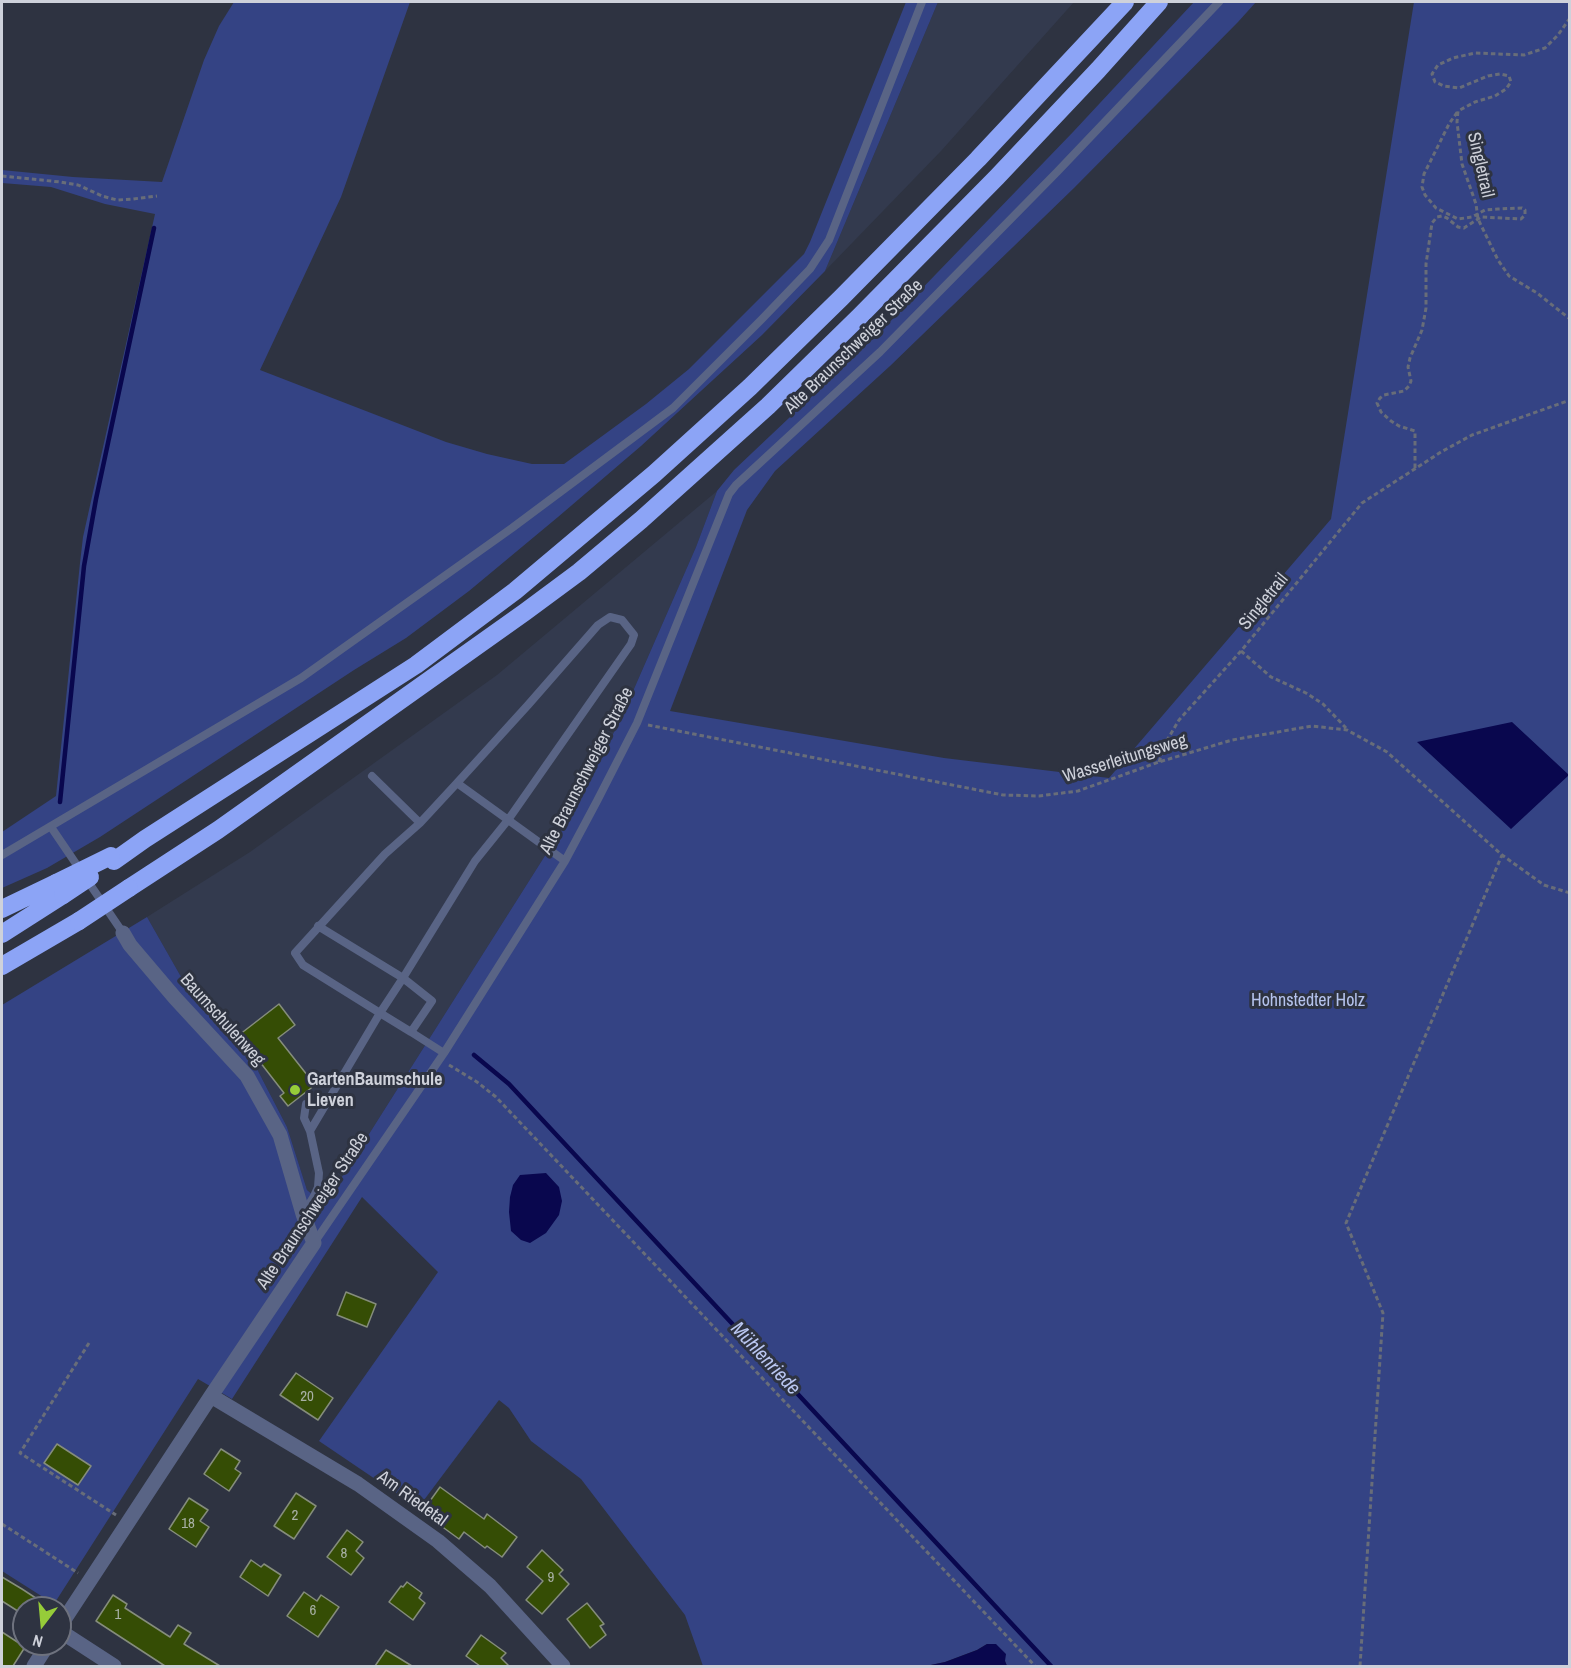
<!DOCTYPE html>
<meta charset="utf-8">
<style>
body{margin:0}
#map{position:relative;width:1571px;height:1668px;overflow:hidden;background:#2e3341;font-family:"Archivo Narrow",sans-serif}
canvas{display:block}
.frame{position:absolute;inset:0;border:3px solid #ced1da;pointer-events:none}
.north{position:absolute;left:12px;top:1596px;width:60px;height:60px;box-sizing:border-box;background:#2e3341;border:2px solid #6e727e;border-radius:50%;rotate:196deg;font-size:16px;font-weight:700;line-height:24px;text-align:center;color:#ced1da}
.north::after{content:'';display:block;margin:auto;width:21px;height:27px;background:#96cc39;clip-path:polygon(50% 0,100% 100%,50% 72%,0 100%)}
</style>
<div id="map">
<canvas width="1571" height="1668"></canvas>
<div class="frame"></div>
<div class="north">N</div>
</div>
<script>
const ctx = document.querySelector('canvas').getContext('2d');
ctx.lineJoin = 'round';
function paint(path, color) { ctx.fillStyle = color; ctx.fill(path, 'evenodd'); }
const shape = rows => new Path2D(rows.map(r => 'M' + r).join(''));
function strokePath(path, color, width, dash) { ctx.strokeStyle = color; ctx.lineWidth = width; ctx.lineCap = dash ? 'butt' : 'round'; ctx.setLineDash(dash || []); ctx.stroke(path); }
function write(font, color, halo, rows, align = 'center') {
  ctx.font = font + ' "Archivo Narrow",sans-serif'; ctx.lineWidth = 6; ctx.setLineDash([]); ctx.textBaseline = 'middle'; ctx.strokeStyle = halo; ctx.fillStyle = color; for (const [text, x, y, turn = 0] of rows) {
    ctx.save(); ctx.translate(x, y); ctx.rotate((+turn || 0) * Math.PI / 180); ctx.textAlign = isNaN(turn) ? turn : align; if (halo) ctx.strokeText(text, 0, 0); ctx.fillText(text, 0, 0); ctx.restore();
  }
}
paint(shape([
 [938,2,1074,2,941,151,825,271],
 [717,491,696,547,623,714,579,802,326,1202,314,1196,307,1190,287,1127,256,1067,180,975,147,917,250,852,497,675]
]), '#333a4e');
paint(shape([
 [234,2,410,2,341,197,260,370,446,442,487,454,532,464,564,464,646,404,689,369,804,254,810,242,906,2,938,2,825,271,762,335,641,446,558,517,469,591,406,638,354,670,100,837,47,868,2,888,2,832,56,796,80,563,83,537,155,214,105,204,51,187,2,183,2,170,73,177,162,182,204,60,219,26],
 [1194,2,1256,2,1238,22,1074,188,890,366,775,471,747,510,670,711,944,758,1109,778,1331,519,1414,2,1569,2,1569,1666,1007,1666,1005,1661,987,1644,977,1650,945,1662,926,1666,703,1666,685,1615,581,1479,531,1441,509,1408,499,1400,418,1508,319,1441,438,1272,362,1197,232,1399,198,1379,54,1604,2,1571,2,1005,147,917,180,975,256,1067,287,1127,307,1190,314,1196,326,1202,579,802,623,714,696,547,717,491,734,470,882,330,1073,132]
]), '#344384');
paint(shape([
 [1512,722,1569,775,1511,829,1417,742],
 [546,1173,559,1187,562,1201,559,1215,546,1233,530,1243,521,1240,511,1231,509,1212,510,1197,513,1185,520,1175],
 [987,1644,996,1644,1006,1654,1005,1661,1007,1666,926,1666,945,1662,977,1650]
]), '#09074e');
strokePath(shape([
 [60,802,84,566,96,499,154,228],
 [474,1055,509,1084,1051,1666]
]), '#09074e', 4.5);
const building = shape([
 [279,1004,295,1025,278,1038,315,1085,288,1106,280,1096,284,1093,239,1035,279,1004],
 [346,1292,376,1304,367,1327,337,1315,346,1292],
 [296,1373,333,1398,318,1420,280,1395,296,1373],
 [57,1444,91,1466,78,1485,44,1463,57,1444],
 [221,1449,240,1461,235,1469,241,1473,229,1491,204,1474,221,1449],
 [440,1487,484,1519,487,1514,517,1537,502,1557,487,1546,485,1548,464,1532,459,1539,422,1512,440,1487],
 [296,1493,316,1506,294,1539,274,1526,296,1493],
 [189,1498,208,1510,200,1521,209,1527,196,1547,169,1529,189,1498],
 [347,1530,363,1542,356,1551,364,1558,351,1575,327,1557,347,1530],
 [542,1550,563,1570,559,1574,569,1584,542,1614,526,1600,543,1581,527,1567,542,1550],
 [251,1560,261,1567,264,1564,281,1575,268,1596,240,1577,251,1560],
 [2,1577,22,1589,51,1608,24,1608,24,1615,2,1601,2,1577],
 [407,1582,422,1593,419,1598,425,1603,413,1620,389,1602,401,1586,403,1587,407,1582],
 [304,1592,317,1601,321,1595,339,1607,318,1637,287,1616,304,1592],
 [113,1595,127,1604,125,1608,170,1637,178,1625,191,1633,184,1644,220,1666,165,1666,96,1621,113,1595],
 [587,1603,604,1624,600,1626,606,1635,590,1648,567,1619,587,1603],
 [2,1632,25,1647,13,1666,2,1666,2,1632],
 [481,1635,506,1653,501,1658,509,1666,480,1666,466,1656,481,1635],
 [386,1650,412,1666,375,1666,386,1650]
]);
paint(building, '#354d05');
strokePath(building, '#858d7c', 1.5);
strokePath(shape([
 [1570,18,1558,35,1545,48,1524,55,1475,53,1453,58,1438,65,1432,74,1435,82,1444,86,1459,88,1488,76,1500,74,1509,76,1511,82,1506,89,1495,96,1475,102,1458,111,1457,122,1462,164,1476,204,1478,219,1498,260,1509,276,1537,293,1570,319],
 [2,176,60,182,78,185,102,196,117,200,133,199,157,196],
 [1415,468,1415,431,1399,426,1391,421,1381,412,1377,403,1380,398,1384,395,1404,391,1409,386,1411,381,1408,367,1410,358,1422,330,1426,308,1426,264,1432,223,1437,217,1442,216,1447,218,1458,227,1464,228,1481,217,1521,219,1525,215,1525,210,1522,208,1498,209,1485,210,1472,217,1458,219,1436,208,1425,195,1422,187,1424,174,1449,124,1458,111],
 [1241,651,1271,677,1306,693,1323,704,1346,728],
 [648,725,1003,795,1039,796,1078,791,1159,762,1232,740,1312,726,1347,730,1387,752,1502,855,1544,885,1570,893],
 [1159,762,1166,742,1179,720,1241,651,1362,503,1441,452,1472,435,1570,400],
 [449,1065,477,1082,496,1097,1035,1666],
 [89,1343,20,1453,116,1515],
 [2,1524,78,1573],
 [1360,1666,1383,1313,1346,1223,1502,855]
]), '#686d79', 3, [4.5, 3]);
strokePath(shape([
 [372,776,420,823],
 [457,783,565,861],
 [51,827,123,933],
 [2,855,301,678,512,528,673,408,762,319,810,269,829,240,922,2],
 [318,926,403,978,432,1001,411,1032,444,1053],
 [310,1131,380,1013,403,978,475,861,508,820,631,644,634,635,622,620,610,617,598,625,528,705,457,783,420,823,385,854,295,953,303,965,380,1013,411,1032],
 [303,1214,314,1196,318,1187,319,1173,310,1131,304,1118,306,1104],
 [314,1243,444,1053,565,861,597,801,637,723,729,494,736,485,880,352,1057,172,1219,2]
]), '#596485', 8);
strokePath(shape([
 [211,1396,358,1484,438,1541,490,1586,563,1666],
 [60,1626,211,1396,314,1243,303,1214,280,1135,247,1076,175,998,130,945,123,933],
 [60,1631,114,1666],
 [34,1666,48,1644]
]), '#596485', 15);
strokePath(shape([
 [114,861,145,839,416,665,515,591,654,474,750,387,841,298,978,159,1125,2],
 [129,888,218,830,525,612,579,572,641,520,768,406,860,316,997,177,1098,70,1159,2],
 [2,909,56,883],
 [2,934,63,895],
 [2,966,79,921]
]), '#8ca4f6', 18);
strokePath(shape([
 [56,883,111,856],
 [63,895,90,877],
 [79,921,129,888]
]), '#8ca4f6', 18);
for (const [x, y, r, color] of [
 [295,1090,6,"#96cc39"]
]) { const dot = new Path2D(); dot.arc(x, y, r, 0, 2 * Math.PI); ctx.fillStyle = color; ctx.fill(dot); strokePath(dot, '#2e3341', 2); }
write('15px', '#a8b0a5', null, [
 ["20",307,1397],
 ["2",295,1516],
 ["18",188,1524],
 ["8",344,1554],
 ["9",551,1578],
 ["6",313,1611],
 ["1",118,1615]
]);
write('18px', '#ced1da', '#2e3341', [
 ["Singletrail",1480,165,77],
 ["Alte Braunschweiger Straße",854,347,-44],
 ["Singletrail",1264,602,-51],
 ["Wasserleitungsweg",1125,759,-17],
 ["Alte Braunschweiger Straße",587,771,-63],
 ["Baumschulenweg",222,1020,48],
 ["Alte Braunschweiger Straße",313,1211,-56],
 ["Am Riedetal",412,1499,36]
]);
write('18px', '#b5c3ed', '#2e3341', [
 ["Hohnstedter Holz",1308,1001]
]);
write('bold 18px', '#ced1da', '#2e3341', [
 ["GartenBaumschule",307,1080],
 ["Lieven",307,1101]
], 'left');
write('italic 20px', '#bac7f1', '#2e3341', [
 ["Mühlenriede",765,1359,47]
]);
</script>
